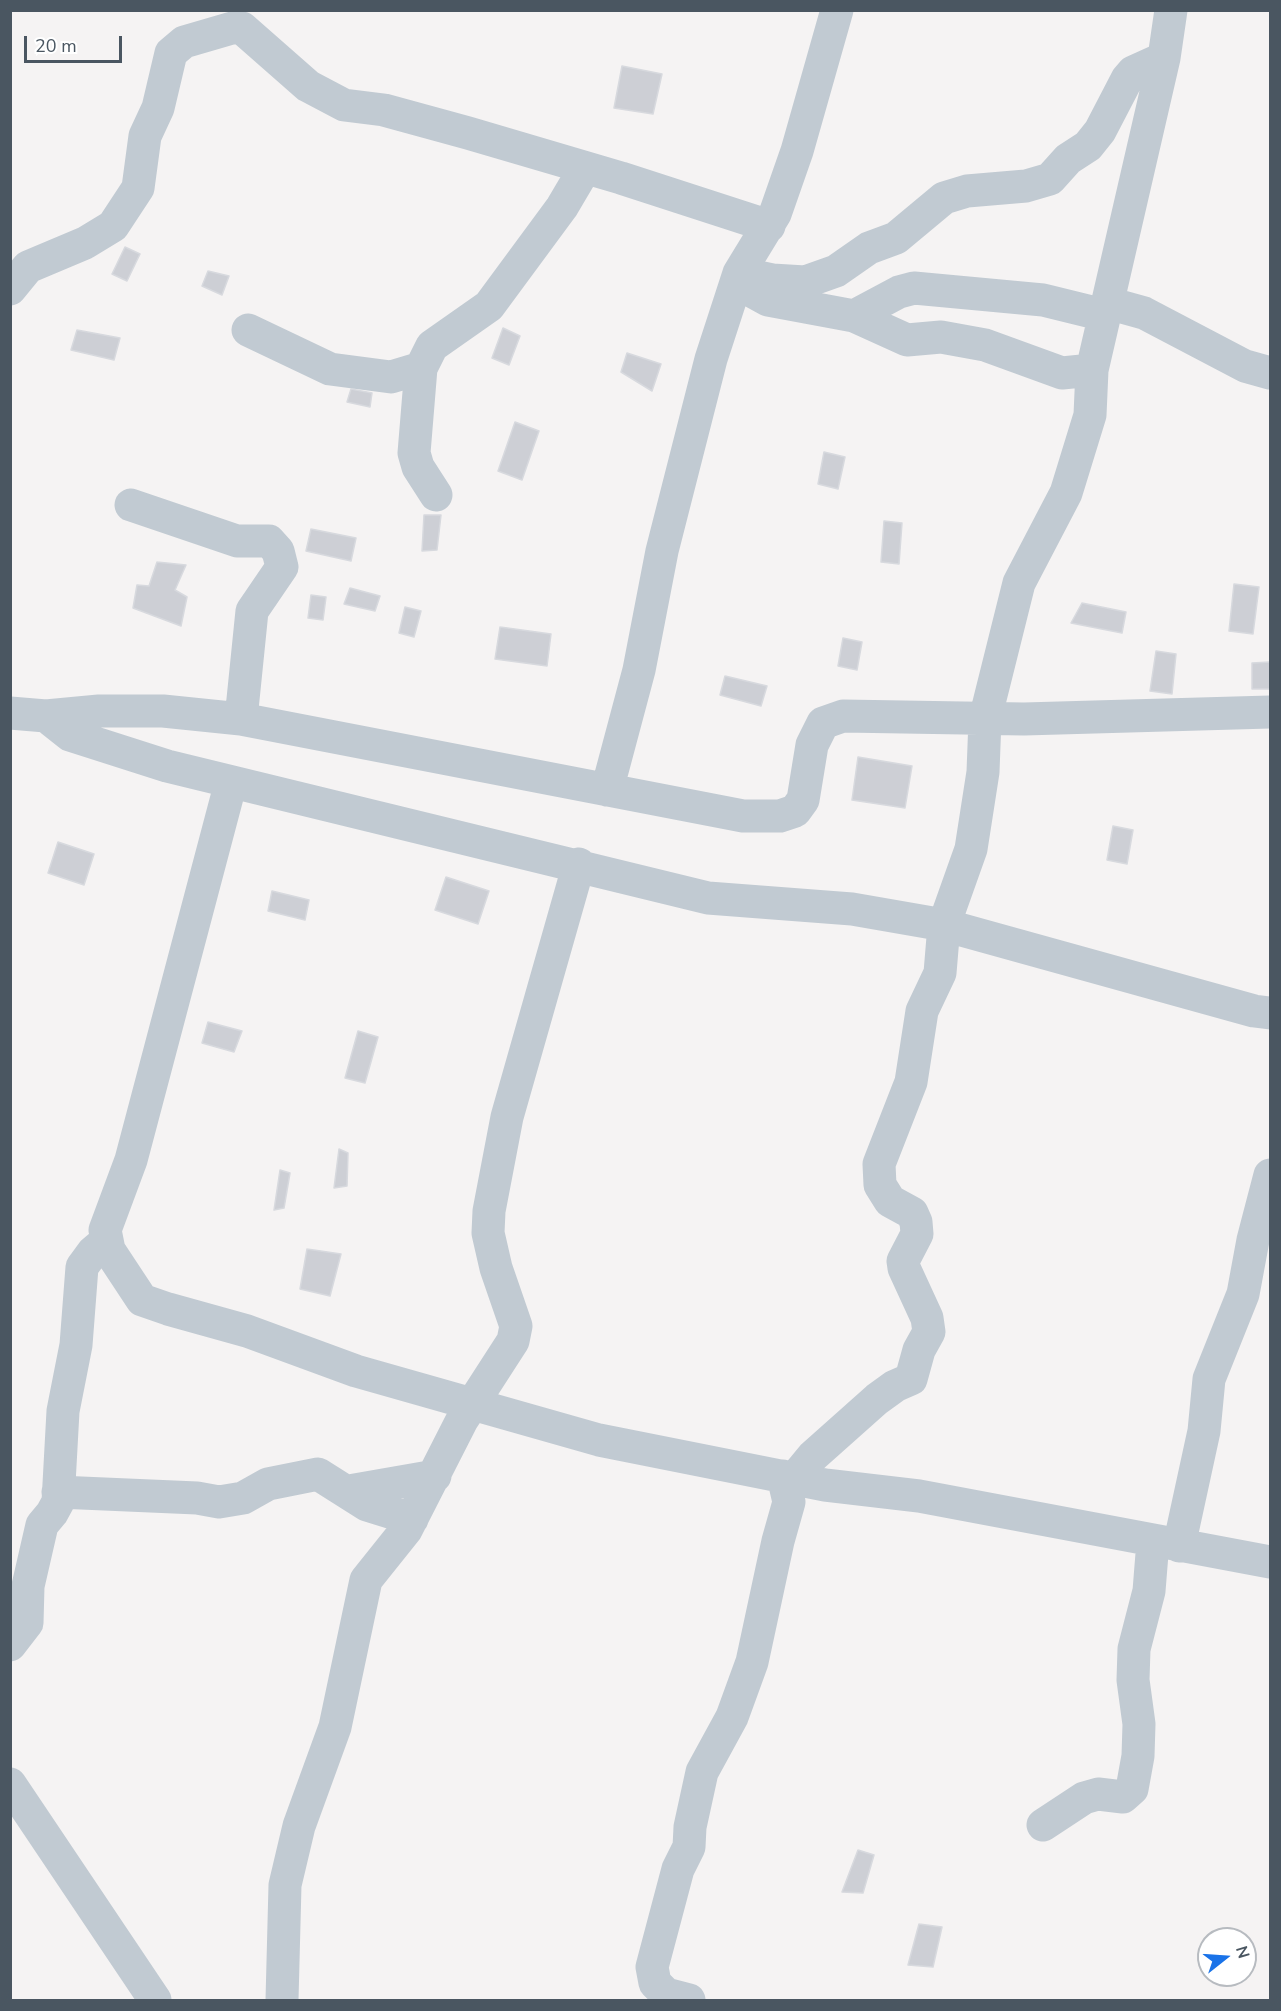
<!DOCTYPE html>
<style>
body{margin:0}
#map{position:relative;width:1281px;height:2011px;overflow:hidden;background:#f5f3f3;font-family:"Nunito Sans",sans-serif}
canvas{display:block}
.frame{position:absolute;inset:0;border:12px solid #4a5661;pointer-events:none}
.north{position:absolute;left:1197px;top:1927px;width:60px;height:60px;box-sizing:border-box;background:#fff;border:2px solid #b7bbc0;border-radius:50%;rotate:73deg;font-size:16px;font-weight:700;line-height:24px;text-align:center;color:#4a5661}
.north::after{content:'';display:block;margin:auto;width:21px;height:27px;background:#1a73e8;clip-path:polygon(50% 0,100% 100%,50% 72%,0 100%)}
.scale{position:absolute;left:24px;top:36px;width:98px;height:27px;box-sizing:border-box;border:3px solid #4a5661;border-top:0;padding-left:8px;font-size:18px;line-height:21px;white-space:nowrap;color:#4a5661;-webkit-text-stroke:4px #fff;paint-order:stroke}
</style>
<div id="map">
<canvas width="1281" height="2011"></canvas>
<div class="frame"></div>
<div class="north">N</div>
<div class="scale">20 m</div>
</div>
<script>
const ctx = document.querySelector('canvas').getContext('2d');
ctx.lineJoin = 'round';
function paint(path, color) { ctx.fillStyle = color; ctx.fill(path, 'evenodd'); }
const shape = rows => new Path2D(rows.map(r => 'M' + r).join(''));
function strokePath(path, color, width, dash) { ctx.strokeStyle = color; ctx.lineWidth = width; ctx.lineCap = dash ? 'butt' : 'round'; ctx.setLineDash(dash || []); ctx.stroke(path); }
const building = shape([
 [622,66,662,74,653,114,614,108,622,66],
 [125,247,140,254,127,281,112,274,125,247],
 [208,271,229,276,222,295,202,286,208,271],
 [503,328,520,336,509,365,492,358,503,328],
 [77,330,120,338,114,360,71,350,77,330],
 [627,353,661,364,652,391,621,372,627,353],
 [351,389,372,393,370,407,347,402,351,389],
 [515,422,539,431,522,480,498,471,515,422],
 [824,452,845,457,838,489,818,484,824,452],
 [424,515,441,515,437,550,422,551,424,515],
 [884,521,902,523,899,564,881,562,884,521],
 [311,529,356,538,351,561,306,551,311,529],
 [157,562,186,565,175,590,187,597,181,626,133,608,137,585,149,586,157,562],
 [1234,584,1259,587,1253,634,1229,631,1234,584],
 [350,588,380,596,375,611,344,604,350,588],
 [311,595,326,597,323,620,308,618,311,595],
 [1082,603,1126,612,1122,633,1071,623,1082,603],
 [405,607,421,611,414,637,399,633,405,607],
 [500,627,551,634,547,666,495,659,500,627],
 [843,638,862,642,857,670,838,666,843,638],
 [1156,651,1176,654,1172,694,1150,691,1156,651],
 [1270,662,1270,689,1252,689,1252,663,1270,662],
 [725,676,767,686,761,706,720,695,725,676],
 [858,757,912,766,905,808,852,800,858,757],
 [1113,826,1133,830,1127,864,1107,860,1113,826],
 [58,842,94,854,84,885,48,873,58,842],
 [446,877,489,891,478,924,435,910,446,877],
 [272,891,309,900,305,920,268,911,272,891],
 [208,1022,242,1031,234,1052,202,1043,208,1022],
 [358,1031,378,1037,365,1083,345,1078,358,1031],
 [339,1149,348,1153,347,1186,334,1188,339,1149],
 [280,1170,290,1173,284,1208,274,1210,280,1170],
 [307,1249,341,1254,330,1296,300,1289,307,1249],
 [858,1850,874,1855,863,1893,842,1892,858,1850],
 [919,1924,942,1927,933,1967,908,1965,919,1924]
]);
paint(building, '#cdcfd5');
strokePath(building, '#d7d9de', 1.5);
strokePath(shape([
 [739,273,772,280,805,282,836,271,869,248,896,238,944,198,967,191,1026,186,1050,179,1068,159,1088,146,1100,131,1127,79,1133,72,1164,58],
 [10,289,28,267,85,243,113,226,138,188,145,136,158,108,171,53,184,42,232,28,242,28,308,86,344,105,384,110,468,133,621,178,769,226],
 [748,289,768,300,854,316,907,340,941,337,985,345,1062,373,1092,370],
 [1108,303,1144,313,1245,366,1270,373],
 [854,316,899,292,914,288,1043,300,1104,315],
 [248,330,330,369,391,377,421,368],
 [436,495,418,467,414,453,421,368,432,346,489,306,562,207,585,168],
 [131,505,237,541,269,541,278,551,282,567,252,611,241,719],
 [10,713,46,716,99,711,163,711,241,719,743,816,780,816,795,811,803,800,812,745,823,723,843,716,1024,719,1270,712],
 [46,716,70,735,167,766,708,898,852,909,944,925,1254,1011,1270,1013],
 [231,782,131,1160,105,1230,109,1250,142,1300,168,1309,247,1331,356,1371,599,1440,825,1485,919,1496,1270,1562],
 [607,790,639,670,662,551,711,359,739,273,775,214,797,151,837,10],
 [794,1479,813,1456,877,1399,895,1386,911,1379,919,1350,929,1332,927,1318,904,1268,903,1261,917,1234,916,1222,912,1213,890,1201,880,1185,879,1164,911,1082,922,1011,940,973,944,925,971,849,983,772,985,719,1019,583,1066,493,1090,415,1092,370,1164,58,1171,10],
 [349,1491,435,1476],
 [58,1492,197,1498,219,1502,243,1498,268,1484,318,1474,367,1505,412,1519],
 [1179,1546,1204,1431,1209,1379,1243,1294,1253,1240,1270,1175],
 [10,1645,27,1623,28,1586,42,1525,52,1513,58,1502,63,1411,76,1345,82,1267,93,1252,106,1241],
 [10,1784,155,2000],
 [1043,1825,1084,1798,1098,1794,1123,1797,1132,1789,1138,1756,1139,1724,1133,1680,1134,1649,1149,1591,1153,1541],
 [282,2000,285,1885,299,1826,335,1727,366,1580,406,1530,462,1420,513,1341,516,1326,496,1268,488,1233,489,1211,507,1117,579,864],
 [689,2000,666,1994,655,1983,652,1967,678,1869,689,1847,690,1827,702,1772,732,1717,752,1662,778,1541,789,1502,783,1476]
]), '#c1cad2', 33);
</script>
